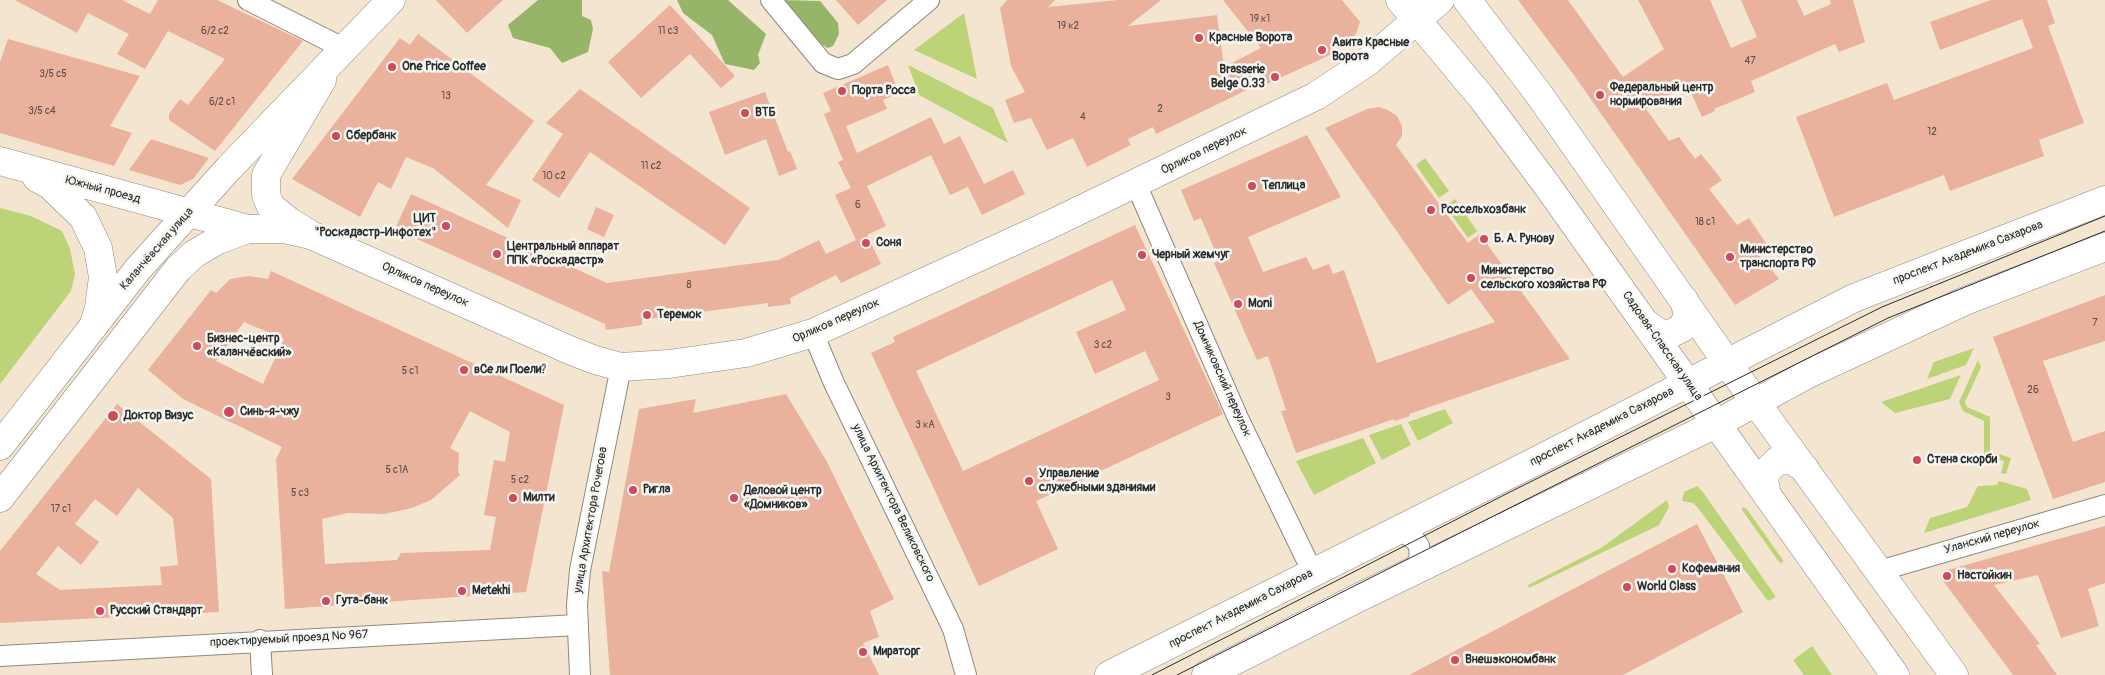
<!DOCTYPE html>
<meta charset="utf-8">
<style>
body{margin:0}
canvas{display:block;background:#f4e5d0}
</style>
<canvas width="2105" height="675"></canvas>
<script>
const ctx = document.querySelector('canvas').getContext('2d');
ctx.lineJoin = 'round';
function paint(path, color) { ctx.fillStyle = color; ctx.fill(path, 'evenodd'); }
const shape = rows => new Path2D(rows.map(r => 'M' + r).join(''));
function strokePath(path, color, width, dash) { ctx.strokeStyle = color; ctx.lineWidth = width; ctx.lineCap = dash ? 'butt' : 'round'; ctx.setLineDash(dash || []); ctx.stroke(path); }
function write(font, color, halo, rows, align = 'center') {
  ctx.font = font + ' Pangolin,sans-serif'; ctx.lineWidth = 5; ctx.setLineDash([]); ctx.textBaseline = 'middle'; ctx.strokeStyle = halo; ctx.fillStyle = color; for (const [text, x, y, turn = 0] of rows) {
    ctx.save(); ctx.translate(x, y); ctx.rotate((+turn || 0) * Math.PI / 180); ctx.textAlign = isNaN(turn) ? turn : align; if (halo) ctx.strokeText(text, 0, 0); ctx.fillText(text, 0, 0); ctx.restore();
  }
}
paint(shape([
 [964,13,977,79,914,50],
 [908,65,993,108,1008,143,919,95],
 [1425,158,1449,191,1439,198,1416,165],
 [1455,199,1477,231,1468,238,1445,206],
 [0,208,31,216,62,231,70,249,75,274,71,291,0,384],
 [1974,348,1966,365,1927,379,1934,362],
 [1978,360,1981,367,1965,402,1967,407,1990,417,1990,451,2011,458,2006,474,2001,473,2004,461,1984,455,1984,421,1963,411,1959,402],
 [1961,375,1950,399,1895,413,1881,402],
 [1445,409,1453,423,1418,441,1408,422],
 [1401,424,1411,445,1382,460,1369,435],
 [1363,438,1376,463,1314,495,1296,461],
 [1999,481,2027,489,2031,500,1924,533,1930,518,1967,507,1978,486,1997,485],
 [1697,486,1703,492,1776,597,1768,601,1698,508,1693,503,1682,501,1684,492],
 [1667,500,1669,507,1659,525,1529,588,1528,585,1601,548],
 [1743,507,1746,508,1783,560,1783,563,1779,562,1742,510],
 [1812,646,1832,675,1804,675,1793,660]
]), '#bdd377');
paint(shape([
 [538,0,582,0,582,16,591,20,593,29,588,52,562,63,550,48,513,38,508,25],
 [677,0,728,0,766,34,758,55,760,63,754,70,725,64,712,35,683,13],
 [779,0,820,1,838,23,839,34,833,46,828,48,814,40]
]), '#96b568');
paint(shape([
 [15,0,122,0,150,14,158,0,217,0,303,41,215,151,169,120,169,114,180,99,188,105,225,59,168,31,145,69,117,54,129,34,88,13,77,33],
 [436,0,503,0,467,33],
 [836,0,887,0,858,25],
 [1007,0,1055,0,1048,7,1118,0,1161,0,1128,26,1217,15,1224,67,1261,48,1223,0,1342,0,1360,22,1356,34,1330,55,1258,88,1257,85,1156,134,1153,127,1128,139,1131,145,1087,167,1073,138,1047,150,1031,118,1014,123,1005,100,1025,92,1011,66,1000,8],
 [1518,0,1568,0,1623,77,1664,49,1638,0,1710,0,1731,48,1757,37,1741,0,1797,0,1804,16,1831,4,1830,0,1853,0,1865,42,1839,52,1835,44,1751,81,1755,92,1714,109,1715,111,1702,117,1687,84,1646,109,1669,141,1679,137,1695,159,1701,154,1722,180,1709,189,1737,225,1749,218,1770,249,1759,255,1779,279,1735,305,1576,78],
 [1991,0,2047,0,2055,23,2048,26,2084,123,2039,140,2044,156,1998,173,1950,191,1944,175,1834,217,1796,117,1887,83,1894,100,2033,48,2022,19,1940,50,1930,22],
 [670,5,735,76,721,88,690,54,641,98,608,62],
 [418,34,534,121,486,185,521,200,508,228,433,168,406,157,391,189,378,182,360,217,292,179,400,38,410,45],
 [8,39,140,76,110,126,132,133,114,166,0,133,0,62],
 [888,65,899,93,883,100,887,109,846,126,857,153,931,117,944,144,960,136,984,184,1013,170,1025,194,982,215,968,187,950,195,931,155,867,186,886,226,867,235,881,264,841,283,836,275,790,298,791,304,768,307,768,303,642,320,642,325,606,330,605,324,395,229,411,194,607,283,778,260,819,240,826,254,856,240,835,195,851,188,838,162,843,160,824,114,831,111,823,93],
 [580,89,750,208,725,245,590,152,559,198,532,180,563,134,546,123],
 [765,92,788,152,790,151,797,169,779,176,766,139,725,155,709,112],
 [1379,107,1388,110,1397,116,1402,126,1402,136,1396,145,1468,243,1480,234,1570,359,1409,414,1410,416,1395,421,1394,419,1296,453,1281,411,1286,410,1268,356,1257,360,1214,263,1219,260,1201,218,1194,221,1181,190,1307,135,1341,197,1248,237,1263,272,1306,257,1313,270,1329,264,1333,274,1344,270,1377,363,1495,322,1471,289,1448,305,1325,128,1367,109],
 [151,139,209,158,193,179,180,185,129,170],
 [596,207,614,215,604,237,587,229],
 [1135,225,1223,414,1036,501,1058,549,979,586,871,353,895,342,893,337],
 [1112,280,1126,310,1076,332,1095,374,1145,351,1159,380,963,471,916,371],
 [271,271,564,405,526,592,285,609,276,459,282,447,183,399,148,370,211,290,216,293,230,279,249,276,268,279],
 [244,322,284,339,263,384,216,361],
 [470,411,510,432,505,462,494,460,484,515,496,517,490,550,401,553,397,560,325,564,322,519,348,513,384,514,412,508,431,500,460,475,458,471,459,453,450,448],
 [2105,295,2105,341,2043,361,2073,442,2105,431,2105,482,2053,499,1993,337],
 [786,394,826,460,894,599,870,611,879,637,863,643,879,675,610,675,602,571,609,572,639,409,696,399,693,413],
 [117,404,211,479,219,612,0,623,0,551],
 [138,488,173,518,178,565,160,567,162,585,60,590,36,574,58,546,81,565,99,542,75,524,95,499,117,516],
 [1697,524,1743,612,1623,675,1409,675],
 [2105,526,2105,583,2088,589,2099,626,2061,638,2038,575,1994,585,2040,644,2036,645,2057,675,2013,675,1941,578,1944,571]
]), '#eab19d');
const street = shape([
 [248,0,345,49],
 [771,0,823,63,838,69,853,64,929,0],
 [1136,184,1238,418,1313,573],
 [813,333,834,383,953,629,966,675],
 [1388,535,1405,533,1415,540,1419,546,1420,559,1409,573],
 [1879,571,2105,505],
 [260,640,262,675],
 [0,656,577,625],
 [580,675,577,605,580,570,621,367]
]);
const secondary = shape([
 [0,161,248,229],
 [37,178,50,185,83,217,98,248,103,277,99,308,94,324],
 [311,235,290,222,271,207,266,195,266,175,322,80],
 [1648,325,1660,334,1668,335,1682,328,1688,315,1684,300],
 [1716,424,1810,373,1965,301,2105,247],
 [1767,495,1764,480,1766,472,1777,461,1792,460,1805,469],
 [1109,675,1534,462,1854,298,2105,200]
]);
const primary = shape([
 [1400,0,1482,98,1546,184,1895,675],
 [1467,0,1538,93,1728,364,1954,675],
 [0,446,138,269,229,168,391,0],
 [0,498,178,269,194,254,218,240,248,229,284,229,311,235,567,349,595,360,621,367,669,364,746,353,813,333,1049,225,1316,96,1366,63,1440,0],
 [1206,675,1358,598,1716,424]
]);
strokePath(street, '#90887e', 22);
strokePath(secondary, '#90887e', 29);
strokePath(primary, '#90887e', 29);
strokePath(street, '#fff', 20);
strokePath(secondary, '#fff', 28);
strokePath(primary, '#fff', 28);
strokePath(shape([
 [1152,675,1510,492,1882,307,2105,216],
 [1177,675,1888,318,2105,231]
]), '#2b2b2b', 1);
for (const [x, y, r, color] of [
 [1199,38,5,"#d1495b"],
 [1322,50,5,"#d1495b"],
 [392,67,5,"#d1495b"],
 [1275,77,5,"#d1495b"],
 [842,91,5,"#d1495b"],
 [1600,95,5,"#d1495b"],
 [745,113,5,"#d1495b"],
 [336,136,5,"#d1495b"],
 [1252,186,5,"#d1495b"],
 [1431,210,5,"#d1495b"],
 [446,226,5,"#d1495b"],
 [1484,239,5,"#d1495b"],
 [866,243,5,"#d1495b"],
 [497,254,5,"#d1495b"],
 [1142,255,5,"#d1495b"],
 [1730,257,5,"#d1495b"],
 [1471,278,5,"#d1495b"],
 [1238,304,5,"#d1495b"],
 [647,315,5,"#d1495b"],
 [197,346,5,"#d1495b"],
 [464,370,5,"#d1495b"],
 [229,412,6,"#d1495b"],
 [113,416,6,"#d1495b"],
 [1917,460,5,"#d1495b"],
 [1029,481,5,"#d1495b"],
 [633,490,5,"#d1495b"],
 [513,498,5,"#d1495b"],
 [734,498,5,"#d1495b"],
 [1672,569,5,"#d1495b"],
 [1947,576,5,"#d1495b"],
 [1627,587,5,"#d1495b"],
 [462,591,5,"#d1495b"],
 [326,601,5,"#d1495b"],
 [100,611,5,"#d1495b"],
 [863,652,5,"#d1495b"],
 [1455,660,5,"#d1495b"]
]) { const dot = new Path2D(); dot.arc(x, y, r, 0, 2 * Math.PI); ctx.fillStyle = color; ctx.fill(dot); strokePath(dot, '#f6f6f2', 2); }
write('10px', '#5b4c48', null, [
 ["19 к1",1260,19],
 ["19 к2",1068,26],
 ["6/2 с2",215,31],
 ["11 с3",668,31],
 ["47",1750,61],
 ["3/5 с5",53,74],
 ["13",446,96],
 ["6/2 с1",222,102],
 ["2",1160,109],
 ["3/5 с4",42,111],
 ["4",1083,117],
 ["12",1932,132],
 ["11 с2",651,166],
 ["10 с2",554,176],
 ["6",858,205],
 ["18 с1",1705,222],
 ["8",689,285],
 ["7",2095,323],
 ["3 с2",1103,345],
 ["5 с1",410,371],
 ["26",2033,390],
 ["3",1168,397],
 ["3 кА",925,425],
 ["5 с1А",397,470],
 ["5 с2",520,480],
 ["5 с3",300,493],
 ["17 с1",61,509]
]);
write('bold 12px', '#2b2b2b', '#f6f6f2', [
 ["Красные Ворота",1209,38],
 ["Авита Красные",1332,43],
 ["Ворота",1332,57],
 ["One Price Coffee",402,67],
 ["Brasserie",1265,70,"right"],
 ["Belge 0.33",1265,84,"right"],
 ["Федеральный центр",1610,88],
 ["нормирования",1610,102],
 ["Порта Росса",852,91],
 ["ВТБ",755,113],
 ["Сбербанк",346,136],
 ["Теплица",1262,186],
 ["Россельхозбанк",1441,210],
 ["ЦИТ",436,219,"right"],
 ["\"Роскадастр-Инфотех\"",436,233,"right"],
 ["Б. А. Рунову",1494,239],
 ["Соня",876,243],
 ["Центральный аппарат",507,247],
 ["ППК «Роскадастр»",507,261],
 ["Министерство",1740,250],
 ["транспорта РФ",1740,264],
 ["Черный жемчуг",1152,255],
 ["Министерство",1481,271],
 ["сельского хозяйства РФ",1481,285],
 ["Moni",1248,304],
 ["Теремок",657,315],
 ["Бизнес-центр",207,339],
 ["«Каланчёвский»",207,353],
 ["вСе ли Поели?",474,370],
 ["Синь-я-чжу",240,412],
 ["Доктор Визус",124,416],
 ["Стена скорби",1927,460],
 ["Управление",1039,474],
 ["служебными зданиями",1039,488],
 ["Ригла",643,490],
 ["Деловой центр",744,491],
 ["«Домников»",744,505],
 ["Милти",523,498],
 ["Кофемания",1682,569],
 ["Настойкин",1957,576],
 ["World Class",1637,587],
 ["Metekhi",472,591],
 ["Гута-банк",336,601],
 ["Русский Стандарт",110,611],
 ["Мираторг",873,652],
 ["Внешэкономбанк",1465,660]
], 'left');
write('12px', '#2b2b2b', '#f6f6f2', [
 ["Орликов переулок",1204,151,-26],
 ["Южный проезд",103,190,15],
 ["Каланчёвская улица",157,249,-49],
 ["проспект Академика Сахарова",1968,253,-21],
 ["Орликов переулок",425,285,24],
 ["Орликов переулок",836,321,-24],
 ["Садовая-Спасская улица",1662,346,55],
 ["Домниковский переулок",1222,379,66],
 ["проспект Академика Сахарова",1602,427,-27],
 ["улица Архитектора Великовского",893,503,64],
 ["улица Архитектора Рочегова",591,520,-80],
 ["Уланский переулок",1992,537,-16],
 ["проспект Академика Сахарова",1241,609,-27],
 ["проектируемый проезд № 967",289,639,-3]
]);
</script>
